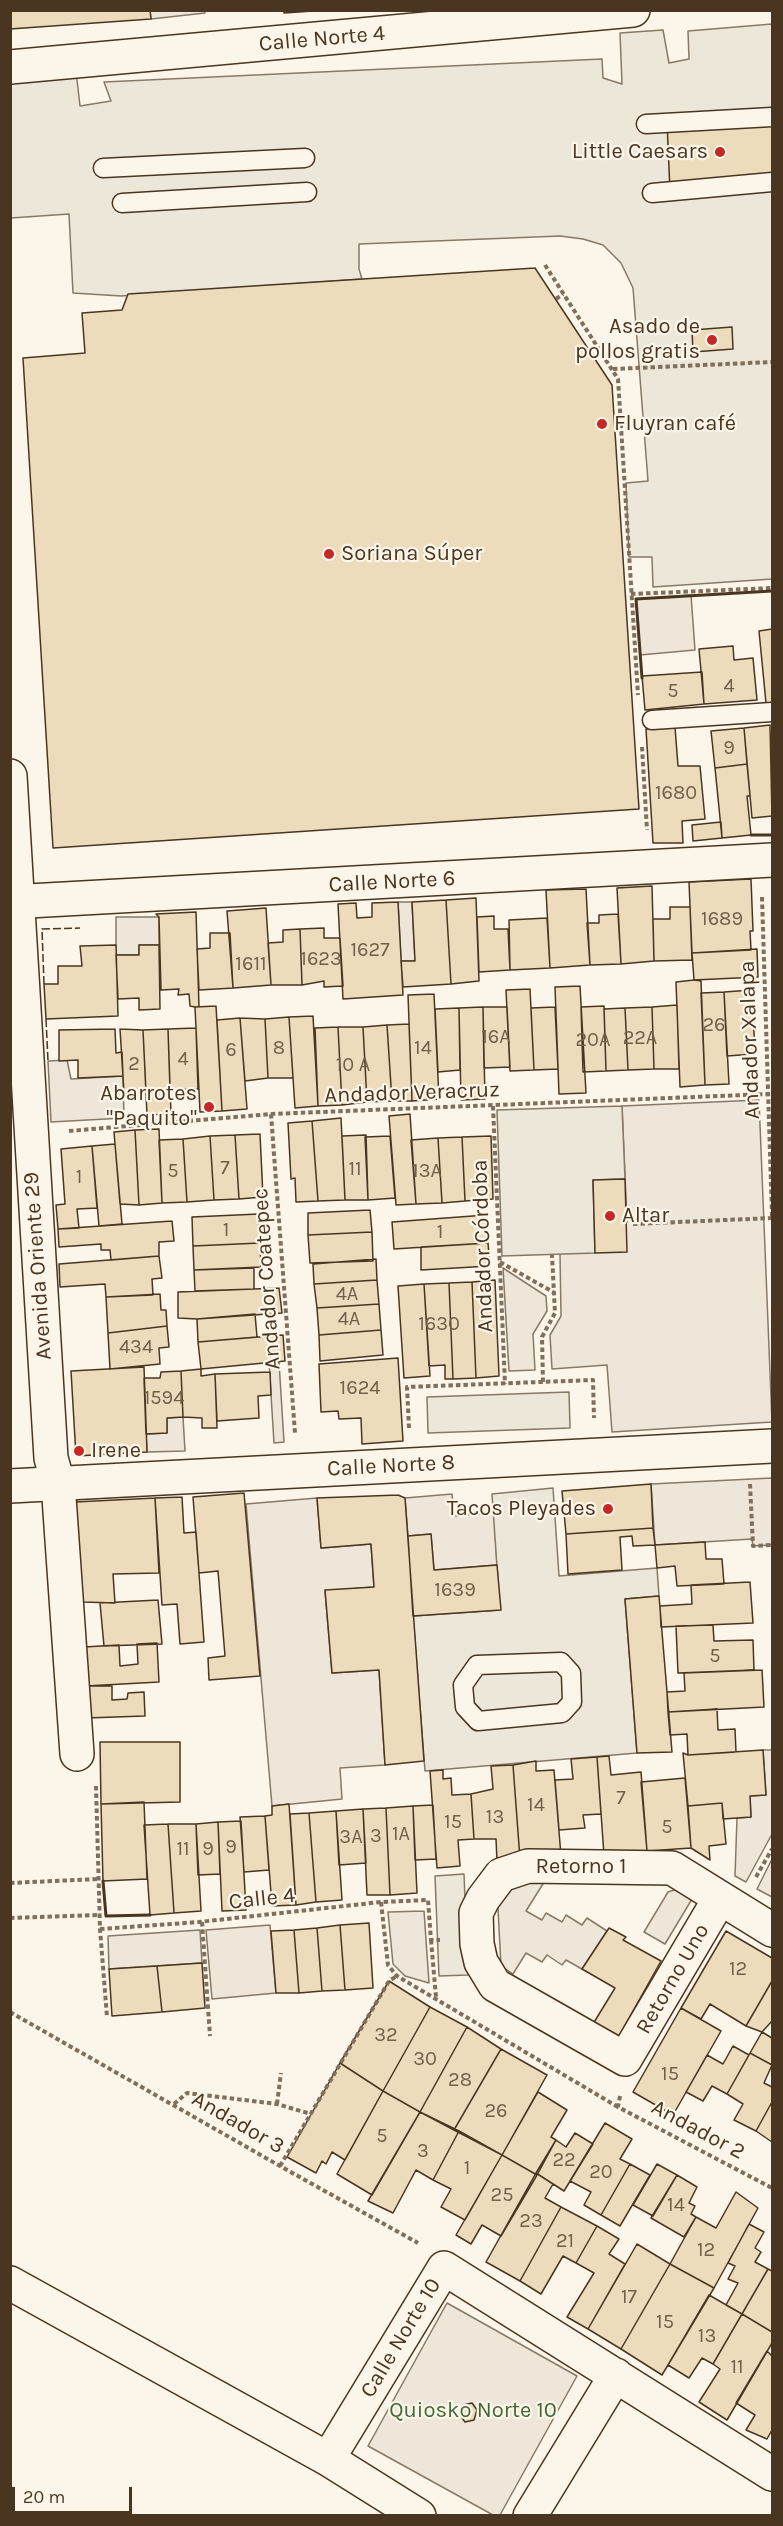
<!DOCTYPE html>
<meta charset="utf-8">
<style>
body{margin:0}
#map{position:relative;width:783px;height:2526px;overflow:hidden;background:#fbf6e9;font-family:Karla,sans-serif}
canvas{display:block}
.frame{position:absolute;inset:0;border:12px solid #4a3520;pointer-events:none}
.scale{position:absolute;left:12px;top:2487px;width:120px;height:27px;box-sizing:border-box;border:3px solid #4a3520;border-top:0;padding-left:8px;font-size:18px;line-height:21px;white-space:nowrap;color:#4a3520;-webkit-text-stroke:4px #fbf6e9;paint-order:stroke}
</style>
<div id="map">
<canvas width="783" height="2526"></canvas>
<div class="frame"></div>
<div class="scale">20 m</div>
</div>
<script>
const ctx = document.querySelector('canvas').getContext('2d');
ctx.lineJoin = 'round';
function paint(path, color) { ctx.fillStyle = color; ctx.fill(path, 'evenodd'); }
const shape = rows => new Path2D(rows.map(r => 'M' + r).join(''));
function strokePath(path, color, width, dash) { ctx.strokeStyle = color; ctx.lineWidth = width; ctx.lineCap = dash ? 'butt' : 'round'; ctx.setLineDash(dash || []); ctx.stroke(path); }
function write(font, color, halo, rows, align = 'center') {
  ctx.font = font + ' Karla,sans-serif'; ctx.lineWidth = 4.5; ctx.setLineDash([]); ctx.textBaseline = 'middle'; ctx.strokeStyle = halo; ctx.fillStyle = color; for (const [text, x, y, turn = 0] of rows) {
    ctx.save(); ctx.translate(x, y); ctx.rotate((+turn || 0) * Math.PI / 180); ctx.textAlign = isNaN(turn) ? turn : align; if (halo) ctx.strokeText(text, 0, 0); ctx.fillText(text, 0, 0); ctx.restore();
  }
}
const green = shape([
 [205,10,205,13,151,19,150,11,205,10],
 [691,595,695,650,640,655,636,599,691,595],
 [398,902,412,902,415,961,401,961,398,902],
 [116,917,159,917,159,945,139,945,139,955,116,955,116,917],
 [67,1060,71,1079,123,1076,124,1118,51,1122,48,1061,67,1060],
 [759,1100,772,1422,612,1432,607,1365,552,1369,550,1335,561,1316,560,1254,627,1222,622,1106,759,1100],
 [503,1268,546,1296,547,1311,533,1334,535,1370,509,1371,503,1268],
 [269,1362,279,1362,284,1442,274,1443,269,1362],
 [183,1417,185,1451,147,1452,146,1434,167,1433,167,1418,183,1417],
 [772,1478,772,1545,753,1546,752,1539,655,1545,651,1484,772,1478],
 [452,1494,454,1516,494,1513,497,1565,434,1570,431,1534,408,1536,405,1498,452,1494],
 [317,1498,321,1548,371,1544,374,1587,325,1591,332,1673,379,1670,385,1765,340,1768,342,1799,272,1806,246,1504,317,1498],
 [763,1750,772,1750,772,1834,746,1882,735,1876,737,1818,751,1817,750,1796,766,1795,763,1750],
 [772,1859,772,1897,757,1889,772,1859],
 [546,1879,526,1911,542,1920,546,1913,562,1922,566,1915,582,1925,587,1918,607,1931,582,1969,566,1960,562,1965,547,1955,542,1962,526,1953,513,1974,501,1966,497,1890,546,1879],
 [677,1889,692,1899,665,1944,644,1932,668,1892,677,1889],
 [424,1911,429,1983,405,1976,393,1964,388,1912,424,1911],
 [270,1925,276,1993,212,1999,206,1930,270,1925],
 [200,1930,202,1963,109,1969,108,1936,200,1930],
 [447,2303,577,2376,500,2515,493,2515,368,2446,447,2303]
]);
paint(green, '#ede6d9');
strokePath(green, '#887966', 1.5);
const parking = shape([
 [772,24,772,579,653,587,652,557,629,557,626,483,648,481,633,288,621,263,603,245,583,239,560,236,359,244,359,269,362,279,121,296,73,293,69,214,11,218,11,81,76,71,80,106,111,101,104,82,602,59,603,78,622,84,620,33,663,30,669,63,689,59,688,31,772,24],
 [622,1106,625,1179,593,1180,595,1253,502,1256,497,1110,622,1106],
 [569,1392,570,1428,428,1433,427,1397,569,1392],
 [553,1488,559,1576,657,1568,659,1596,625,1599,637,1753,425,1771,413,1616,500,1610,492,1494,553,1488],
 [464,1874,468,1975,439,1976,435,1876,464,1874]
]);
paint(parking, '#ede7d9');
strokePath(parking, '#887966', 1.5);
const building = shape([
 [10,10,150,10,151,19,10,29,10,10],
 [284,10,328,10,284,13,284,10],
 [772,117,772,182,670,191,667,122,772,117],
 [535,268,612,385,639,809,53,848,23,358,85,353,82,313,122,310,128,294,535,268],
 [732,327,733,349,693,352,692,330,732,327],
 [772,629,772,703,766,703,759,631,772,629],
 [733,646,734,660,753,658,757,700,704,704,699,649,733,646],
 [702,672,704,704,645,710,642,676,702,672],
 [770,725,772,816,752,818,744,728,770,725],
 [675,727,678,766,700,766,705,819,682,821,683,843,653,843,646,729,675,727],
 [744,728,747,764,715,768,711,731,744,728],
 [747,764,750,796,747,796,751,835,722,838,715,768,747,764],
 [721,822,722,838,693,841,692,825,721,822],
 [751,879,753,931,750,931,751,950,692,953,689,882,751,879],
 [652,886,654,961,621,964,617,888,652,886],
 [586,889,590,965,550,968,546,890,586,889],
 [476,898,479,981,451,984,446,900,476,898],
 [446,900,451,984,403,987,401,961,415,961,412,902,446,900],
 [398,902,403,995,343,999,338,904,356,903,357,918,372,917,372,903,398,902],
 [670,907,690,907,692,960,654,961,653,919,670,919,670,907],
 [266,908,271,985,233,988,227,911,266,908],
 [196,912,199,1007,195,1007,190,1006,189,994,178,995,179,989,161,990,159,917,156,914,196,912],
 [618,914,621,964,590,965,587,923,599,923,599,915,618,914],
 [494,916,494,929,508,929,510,970,479,972,477,917,494,916],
 [547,918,550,968,510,970,509,920,547,918],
 [324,928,324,938,340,938,343,986,324,987,324,981,302,985,300,929,324,928],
 [300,929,302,985,271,985,268,943,283,942,283,930,300,929],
 [210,933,230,933,233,988,199,990,197,949,210,948,210,933],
 [116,945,118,1016,46,1019,44,984,58,984,58,966,82,966,80,946,116,945],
 [139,945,159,945,160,1009,139,1010,139,998,118,999,116,955,139,955,139,945],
 [757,949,758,977,694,980,692,953,757,949],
 [694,980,701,981,705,1085,680,1087,676,982,694,980],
 [580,986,586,1093,559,1094,555,987,580,986],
 [530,989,534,1070,510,1071,506,990,530,989],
 [752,990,755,1054,727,1056,724,992,752,990],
 [724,992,729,1084,705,1085,701,993,724,992],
 [434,994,439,1099,412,1101,408,995,434,994],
 [677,1005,679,1069,654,1069,652,1007,677,1005],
 [216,1006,222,1111,200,1112,195,1007,216,1006],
 [604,1006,606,1071,583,1072,581,1007,604,1006],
 [483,1007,485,1099,461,1100,459,1008,483,1007],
 [483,1007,507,1007,510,1067,484,1068,483,1007],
 [555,1007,558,1069,534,1070,531,1008,555,1007],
 [652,1007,654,1069,628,1070,625,1008,652,1007],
 [459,1008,460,1070,438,1072,435,1009,459,1008],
 [625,1008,628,1070,606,1071,604,1009,625,1008],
 [313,1016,318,1106,295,1108,289,1017,313,1016],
 [289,1017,293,1078,268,1078,265,1019,289,1017],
 [240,1018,247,1109,222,1111,217,1020,240,1018],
 [240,1018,265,1019,268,1078,245,1081,240,1018],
 [409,1024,412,1101,392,1101,387,1025,409,1024],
 [387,1025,392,1101,367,1102,363,1027,387,1025],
 [338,1027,342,1105,318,1106,315,1028,338,1027],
 [338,1027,363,1027,367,1102,342,1105,338,1027],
 [196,1028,198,1089,170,1090,168,1029,196,1028],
 [115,1029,116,1053,122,1052,123,1076,78,1078,78,1060,59,1061,59,1030,115,1029],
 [120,1029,143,1030,146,1092,124,1093,120,1029],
 [168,1029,171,1114,147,1115,143,1030,168,1029],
 [410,1114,416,1204,396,1205,389,1116,410,1114],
 [341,1118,345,1200,318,1201,312,1121,341,1118],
 [312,1121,318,1201,296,1202,295,1178,291,1179,288,1123,312,1121],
 [159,1129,162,1203,139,1205,135,1130,159,1129],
 [135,1130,139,1205,120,1204,114,1132,135,1130],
 [260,1134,263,1197,239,1199,235,1135,260,1134],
 [235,1135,239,1199,214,1200,210,1136,235,1135],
 [366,1135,368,1200,345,1200,342,1136,366,1135],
 [210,1136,214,1200,187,1202,183,1139,210,1136],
 [390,1136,395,1198,368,1200,365,1137,390,1136],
 [491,1136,493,1199,465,1201,462,1137,491,1136],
 [462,1137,465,1201,442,1203,438,1138,462,1137],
 [438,1138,442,1203,416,1204,411,1140,438,1138],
 [183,1139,187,1202,162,1203,159,1140,183,1139],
 [115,1144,122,1224,99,1226,92,1146,115,1144],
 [92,1146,97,1208,77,1209,79,1228,58,1229,56,1205,65,1204,61,1149,92,1146],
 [625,1179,627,1252,595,1253,593,1180,625,1179],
 [370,1210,372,1232,308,1235,308,1213,370,1210],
 [259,1214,260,1243,193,1246,192,1217,259,1214],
 [486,1215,488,1243,394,1249,392,1222,486,1215],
 [172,1221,174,1241,159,1242,159,1256,111,1260,110,1250,101,1250,101,1244,59,1247,58,1229,172,1221],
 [372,1232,373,1261,310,1263,308,1235,372,1232],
 [260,1243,261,1267,194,1270,193,1246,260,1243],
 [488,1243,490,1266,421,1270,421,1247,488,1243],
 [159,1256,162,1278,152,1279,153,1295,106,1297,105,1284,60,1287,59,1264,159,1256],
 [376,1259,377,1280,314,1284,313,1264,376,1259],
 [254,1268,254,1289,195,1291,194,1270,254,1268],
 [377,1280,379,1304,317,1308,314,1284,377,1280],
 [495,1280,499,1376,476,1378,472,1282,495,1280],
 [472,1282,476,1378,453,1379,449,1283,472,1282],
 [449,1283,453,1379,445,1379,445,1365,429,1366,424,1284,449,1283],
 [424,1284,430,1376,404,1378,398,1286,424,1284],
 [279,1288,282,1313,197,1319,178,1318,178,1292,279,1288],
 [160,1294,161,1310,166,1310,167,1326,108,1333,106,1297,160,1294],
 [379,1304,381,1330,319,1335,317,1308,379,1304],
 [255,1314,257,1337,198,1342,197,1319,255,1314],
 [167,1326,169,1347,159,1348,160,1364,110,1369,108,1333,167,1326],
 [381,1330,383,1355,320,1361,319,1335,381,1330],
 [283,1335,285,1361,201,1369,198,1342,283,1335],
 [398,1358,403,1441,362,1444,361,1418,339,1419,338,1411,321,1412,319,1364,398,1358],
 [144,1367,147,1452,76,1456,71,1371,144,1367],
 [201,1369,201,1376,215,1374,217,1428,202,1428,202,1418,183,1417,181,1371,201,1369],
 [181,1371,183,1417,167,1418,167,1433,146,1434,144,1378,160,1378,161,1372,181,1371],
 [270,1372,271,1395,258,1396,259,1418,217,1421,215,1374,270,1372],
 [651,1484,653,1528,566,1534,562,1491,651,1484],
 [244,1493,260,1676,209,1680,208,1658,225,1656,218,1571,199,1573,193,1497,244,1493],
 [398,1495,405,1498,424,1761,385,1765,379,1670,332,1673,325,1590,374,1587,371,1544,321,1548,317,1498,398,1495],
 [182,1497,184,1533,196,1532,204,1642,180,1644,177,1604,162,1605,155,1498,182,1497],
 [155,1498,159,1573,113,1574,115,1603,83,1602,75,1502,155,1498],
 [653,1528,655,1545,633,1546,632,1536,620,1537,622,1570,568,1574,566,1534,653,1528],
 [431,1534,434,1570,497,1565,501,1610,413,1616,408,1536,431,1534],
 [705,1542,706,1559,722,1559,724,1584,677,1586,675,1566,657,1568,655,1545,705,1542],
 [750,1582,753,1623,661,1627,660,1606,692,1604,691,1585,750,1582],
 [659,1596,672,1752,637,1753,625,1599,659,1596],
 [158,1600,162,1644,104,1646,100,1603,158,1600],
 [713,1625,714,1641,753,1640,754,1670,678,1673,676,1626,713,1625],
 [157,1643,159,1682,86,1686,84,1647,119,1645,120,1666,138,1664,137,1644,157,1643],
 [762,1670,764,1707,668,1712,667,1692,685,1691,684,1673,762,1670],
 [86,1686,112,1686,112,1700,127,1699,128,1693,144,1692,145,1716,86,1718,86,1686],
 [717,1709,718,1730,735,1729,736,1752,688,1755,687,1734,670,1735,668,1712,717,1709],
 [100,1742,180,1742,180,1802,101,1804,100,1742],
 [763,1750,766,1795,750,1796,751,1817,723,1819,722,1803,688,1806,683,1753,688,1755,763,1750],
 [609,1756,611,1775,641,1772,647,1851,604,1855,597,1757,609,1756],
 [597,1757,601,1814,583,1815,585,1828,559,1830,555,1780,573,1779,571,1759,597,1757],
 [536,1761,536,1771,554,1770,561,1856,520,1859,513,1765,536,1761],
 [513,1765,520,1859,497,1861,496,1839,474,1839,471,1794,493,1789,491,1766,513,1765],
 [443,1770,443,1779,451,1778,452,1795,471,1794,474,1839,458,1840,460,1866,437,1868,430,1771,443,1770],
 [685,1778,691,1848,647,1851,641,1782,685,1778],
 [144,1802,147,1879,103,1881,101,1804,144,1802],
 [722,1803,726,1844,709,1846,710,1860,691,1848,688,1806,722,1803],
 [289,1804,296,1905,272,1906,265,1816,272,1815,272,1806,289,1804],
 [433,1805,436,1859,415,1860,413,1806,433,1805],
 [413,1806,417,1893,390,1895,386,1808,413,1806],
 [386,1808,390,1895,367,1895,363,1809,386,1808],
 [363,1809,366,1863,339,1865,336,1811,363,1809],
 [336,1811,342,1900,316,1902,309,1813,336,1811],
 [309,1813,316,1902,296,1905,290,1814,309,1813],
 [265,1816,269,1870,244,1872,240,1817,265,1816],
 [241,1821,246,1910,222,1911,218,1822,241,1821],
 [218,1822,220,1874,198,1875,196,1824,218,1822],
 [168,1824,196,1824,201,1911,174,1913,168,1824],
 [168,1824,174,1913,150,1915,144,1825,168,1824],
 [369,1923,373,1988,345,1990,340,1925,369,1923],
 [340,1925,345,1990,322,1991,317,1928,340,1925],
 [317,1928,322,1991,299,1993,294,1930,317,1928],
 [609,1928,626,1937,623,1940,661,1961,619,2036,593,2024,615,1988,582,1969,609,1928],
 [294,1930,299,1993,276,1993,271,1931,294,1930],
 [726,1931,772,1958,772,1981,746,2026,710,2004,701,2019,681,2008,726,1931],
 [202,1963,205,2008,162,2012,157,1966,202,1963],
 [157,1966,162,2012,112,2016,109,1969,157,1966],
 [389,1981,430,2007,383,2091,340,2063,389,1981],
 [772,1981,772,2021,762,2032,746,2026,772,1981],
 [430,2007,467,2027,420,2112,383,2091,430,2007],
 [681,2008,721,2031,673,2115,633,2092,681,2008],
 [467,2027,501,2049,454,2130,420,2112,467,2027],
 [762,2032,772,2038,772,2065,750,2053,762,2032],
 [733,2046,749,2055,727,2094,712,2086,703,2101,686,2092,707,2055,723,2064,733,2046],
 [501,2049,547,2075,502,2155,454,2130,501,2049],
 [750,2053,772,2065,764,2083,772,2087,772,2102,756,2131,734,2120,743,2104,727,2094,750,2053],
 [340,2063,383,2091,345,2160,332,2152,326,2164,322,2161,316,2173,287,2157,340,2063],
 [383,2091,420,2112,372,2195,337,2174,383,2091],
 [538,2092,567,2110,551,2137,556,2140,537,2175,502,2155,538,2092],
 [772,2102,772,2142,756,2131,772,2102],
 [420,2112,459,2131,433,2180,416,2170,393,2213,368,2201,420,2112],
 [605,2123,632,2139,620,2159,630,2164,601,2215,584,2205,591,2192,570,2181,605,2123],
 [459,2131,502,2155,465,2220,441,2207,451,2189,433,2180,459,2131],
 [575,2133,593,2144,564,2191,536,2173,556,2140,566,2147,575,2133],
 [502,2155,537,2175,501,2236,482,2225,471,2244,456,2235,502,2155],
 [630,2164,650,2175,620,2226,601,2215,630,2164],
 [657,2164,677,2175,653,2216,633,2205,657,2164],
 [536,2173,553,2184,545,2198,561,2207,520,2281,486,2262,536,2173],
 [677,2175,697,2187,689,2203,695,2206,691,2214,696,2217,684,2237,651,2218,677,2175],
 [736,2192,758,2208,714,2288,670,2264,696,2217,716,2228,736,2192],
 [561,2207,597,2226,576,2263,563,2256,541,2294,520,2281,561,2207],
 [749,2224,764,2232,755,2248,761,2252,755,2262,768,2269,742,2314,726,2305,738,2283,728,2279,735,2266,728,2263,749,2224],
 [597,2226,619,2239,609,2254,625,2264,588,2329,567,2317,594,2273,576,2263,597,2226],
 [637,2244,670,2264,621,2349,588,2329,637,2244],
 [670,2264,714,2288,662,2375,621,2349,670,2264],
 [768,2269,772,2271,772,2332,742,2314,768,2269],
 [709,2295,742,2314,713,2364,702,2358,689,2378,668,2365,709,2295],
 [742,2314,772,2332,772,2343,727,2420,699,2402,720,2369,713,2364,742,2314],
 [767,2351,772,2356,772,2430,767,2439,746,2430,755,2415,736,2403,767,2351],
 [472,2403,477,2410,474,2420,465,2422,460,2415,463,2405,472,2403]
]);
paint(building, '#ecdcbc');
strokePath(building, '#4a3520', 1.5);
const service = shape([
 [646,124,772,117],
 [103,168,305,158],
 [652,193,772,182],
 [122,203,307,192],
 [652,720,772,712],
 [561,1662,571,1673,572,1702,562,1713,478,1721,465,1707,463,1685,477,1665,561,1662]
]);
const minor = shape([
 [10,67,633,10],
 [10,776,51,1458,58,1483,77,1754],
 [720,1898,625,2059,495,1985,481,1962,477,1944,476,1913,483,1899,501,1875,528,1866,672,1868,772,1930],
 [10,2283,328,2459,419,2516],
 [328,2459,444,2268,772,2474],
 [530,2516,616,2375]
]);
const tertiary = shape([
 [10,902,772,860],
 [10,1486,772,1446]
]);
strokePath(service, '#4a3520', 21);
strokePath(minor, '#4a3520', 36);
strokePath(tertiary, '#4a3520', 36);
strokePath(shape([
 [545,265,618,379,638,695],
 [556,299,563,294],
 [613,369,772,362],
 [631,594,772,588],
 [642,747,647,830],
 [762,897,772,1217],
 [493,1106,505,1384],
 [271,1114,295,1433],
 [69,1131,271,1114,769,1094],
 [633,1224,772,1218],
 [500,1262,553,1292],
 [543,1382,542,1337,555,1313,552,1255],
 [409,1428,407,1387,593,1380,594,1418],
 [750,1484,753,1546,772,1545],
 [96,1786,100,1929,107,2017],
 [756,1877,772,1849],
 [10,1883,98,1879],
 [381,1902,388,1965,397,1976,618,2107],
 [10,1918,100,1915],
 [202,1922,210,2036],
 [100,1929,199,1922,381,1902,428,1900,431,1940,440,1940],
 [431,1940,436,1997],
 [10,2012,280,2166,418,2243],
 [620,2096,618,2107,772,2188],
 [174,2104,187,2093,277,2104,311,2114],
 [277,2104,281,2073],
 [280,2166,389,1981,397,1976]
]), '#7f6f5c', 4, [4.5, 3]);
strokePath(service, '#fbf6e9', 18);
strokePath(minor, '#fbf6e9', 33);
strokePath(tertiary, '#fbf6e9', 33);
strokePath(shape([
 [44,984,42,929,80,928],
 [46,1019,48,1061]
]), '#4a3520', 1.5, [8, 3]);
strokePath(shape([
 [642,678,636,599,772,591],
 [751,835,772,835],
 [103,1881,106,1916,150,1915]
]), '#4a3520', 3);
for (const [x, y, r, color] of [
 [720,152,6,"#c62828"],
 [712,340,6,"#c62828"],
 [602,424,6,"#c62828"],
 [329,554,6,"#c62828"],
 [209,1107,6,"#c62828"],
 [610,1216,6,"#c62828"],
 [79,1451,6,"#c62828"],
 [608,1509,6,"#c62828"]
]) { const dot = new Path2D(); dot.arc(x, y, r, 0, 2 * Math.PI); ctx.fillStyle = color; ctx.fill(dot); strokePath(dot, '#fbf6e9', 2); }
write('20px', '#725f47', null, [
 ["4",729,686],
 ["5",673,691],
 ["9",729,748],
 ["1680",676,793],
 ["1689",722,919],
 ["1627",370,950],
 ["1623",321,959],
 ["1611",251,964],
 ["26",714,1025],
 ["16A",496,1037],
 ["22A",640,1038],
 ["20A",593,1040],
 ["8",279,1048],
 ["14",423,1048],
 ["6",231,1050],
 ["4",183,1059],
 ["2",134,1064],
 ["10 A",353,1065],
 ["7",225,1168],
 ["11",355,1169],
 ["5",173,1171],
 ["13A",427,1171],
 ["1",79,1177],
 ["1",226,1230],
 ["1",440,1232],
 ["4A",347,1294],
 ["4A",349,1319],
 ["1630",439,1324],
 ["434",136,1347],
 ["1624",360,1388],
 ["1594",164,1398],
 ["1639",455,1590],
 ["5",715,1656],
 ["7",621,1798],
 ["14",536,1805],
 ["13",495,1817],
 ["15",453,1822],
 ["5",667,1827],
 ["1A",401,1834],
 ["3",376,1836],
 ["3A",351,1837],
 ["9",231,1847],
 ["11",183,1849],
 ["9",208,1849],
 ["12",738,1969],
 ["32",386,2035],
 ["30",425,2059],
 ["15",670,2074],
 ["28",460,2080],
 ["26",496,2111],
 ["5",382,2136],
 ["3",423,2151],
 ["22",564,2160],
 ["1",467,2168],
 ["20",601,2172],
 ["25",502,2195],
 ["14",676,2205],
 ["23",531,2221],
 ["21",565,2241],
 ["12",706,2250],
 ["17",629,2297],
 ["15",665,2322],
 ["13",707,2336],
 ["11",737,2367]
]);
write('22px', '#4a3520', '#fbf6e9', [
 ["Calle Norte 4",322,39,-5],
 ["Calle Norte 6",392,882,-3],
 ["Andador Xalapa",750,1040,-92],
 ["Andador Veracruz",412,1093,-2],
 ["Andador Córdoba",483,1246,-92],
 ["Avenida Oriente 29",38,1266,-94],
 ["Andador Coatepec",267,1279,-94],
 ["Calle Norte 8",391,1466,-3],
 ["Retorno 1",581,1867],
 ["Calle 4",262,1899,-6],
 ["Retorno Uno",673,1979,-60],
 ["Andador 3",238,2123,30],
 ["Andador 2",698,2130,28],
 ["Calle Norte 10",401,2338,-59]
]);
write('22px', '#4a3520', '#fbf6e9', [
 ["Little Caesars",708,152],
 ["Asado de",700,327],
 ["pollos gratis",700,352],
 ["Fluyran café",614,424,"left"],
 ["Soriana Súper",341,554,"left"],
 ["Abarrotes",197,1094],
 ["\"Paquito\"",197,1119],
 ["Altar",622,1216,"left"],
 ["Irene",91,1451,"left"],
 ["Tacos Pleyades",596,1509]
], 'right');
write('22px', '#436837', '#fbf6e9', [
 ["Quiosko Norte 10",473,2411]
]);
</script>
